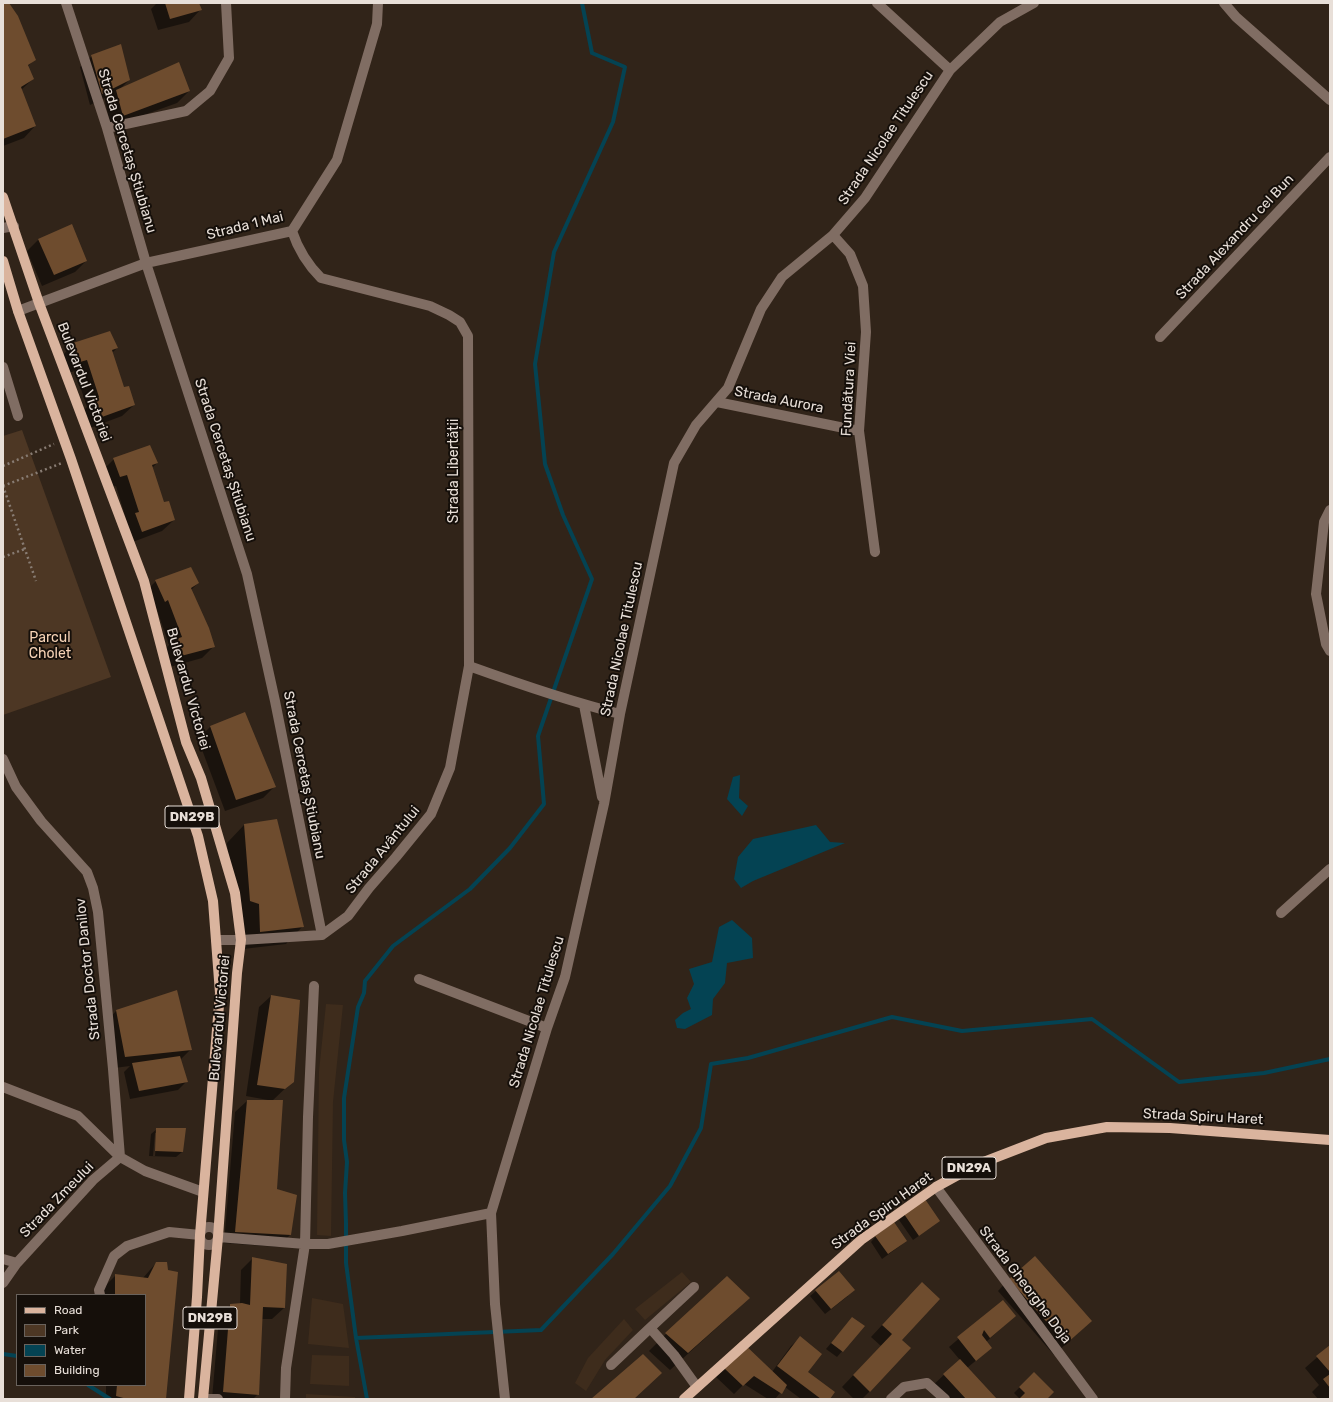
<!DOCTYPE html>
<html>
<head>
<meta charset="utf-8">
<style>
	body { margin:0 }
	#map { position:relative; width:1333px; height:1402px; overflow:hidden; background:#312419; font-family:Rubik,sans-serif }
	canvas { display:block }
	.frame { position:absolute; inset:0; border:4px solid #e8dfd8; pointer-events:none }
	.legend { position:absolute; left:16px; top:1294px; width:130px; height:92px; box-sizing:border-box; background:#150f0a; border:1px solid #69625c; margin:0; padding:5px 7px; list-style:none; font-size:12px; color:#e8dfd8 }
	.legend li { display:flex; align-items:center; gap:8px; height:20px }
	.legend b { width:20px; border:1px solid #69625c }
</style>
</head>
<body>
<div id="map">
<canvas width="1333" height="1402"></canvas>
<div class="frame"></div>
<ul class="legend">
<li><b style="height:5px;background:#dab49e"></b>Road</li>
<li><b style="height:11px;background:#4d3724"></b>Park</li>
<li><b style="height:11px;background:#044353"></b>Water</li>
<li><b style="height:11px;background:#6e4c2e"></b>Building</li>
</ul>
</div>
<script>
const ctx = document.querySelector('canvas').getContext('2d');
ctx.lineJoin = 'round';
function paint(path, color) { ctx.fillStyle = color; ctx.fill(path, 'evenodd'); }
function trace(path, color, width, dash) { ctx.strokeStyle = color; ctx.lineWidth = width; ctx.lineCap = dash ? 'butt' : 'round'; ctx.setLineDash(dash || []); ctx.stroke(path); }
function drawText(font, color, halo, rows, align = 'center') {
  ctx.font = font + ' Rubik,sans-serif'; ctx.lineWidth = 4; ctx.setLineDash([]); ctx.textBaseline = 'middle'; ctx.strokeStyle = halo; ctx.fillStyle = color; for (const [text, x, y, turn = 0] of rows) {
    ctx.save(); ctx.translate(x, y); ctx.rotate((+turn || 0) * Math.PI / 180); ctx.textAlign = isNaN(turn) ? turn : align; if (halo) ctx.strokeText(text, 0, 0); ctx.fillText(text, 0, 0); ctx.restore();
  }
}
const built = new Path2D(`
	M 326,1004 L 343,1005 L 333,1102 L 331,1236 L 317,1235 L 319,1071 Z
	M 682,1272 L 691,1282 L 645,1320 L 635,1309 Z
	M 312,1298 L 343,1304 L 349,1348 L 308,1344 Z
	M 624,1319 L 633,1330 L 605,1360 L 586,1391 L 575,1383 L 588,1358 Z
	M 312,1355 L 349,1356 L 349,1386 L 310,1384 Z
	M 306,1394 L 355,1397 L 355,1399 L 306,1399 Z`);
const green = new Path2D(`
	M 22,430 L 111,677 L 3,715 L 3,436 Z`);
const water = new Path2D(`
	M 740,775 L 739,798 L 748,806 L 742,816 L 727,799 L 733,777 Z
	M 816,825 L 830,842 L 845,843 L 753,881 L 741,888 L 734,879 L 738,857 L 753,839 Z
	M 732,920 L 752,938 L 753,958 L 727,963 L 725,983 L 713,999 L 712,1015 L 685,1029 L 677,1028 L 675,1020 L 683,1013 L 691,1009 L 687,998 L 694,984 L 689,969 L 712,962 L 719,927 Z`);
const shadow = new Path2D(`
	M 3,3 L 8,3 L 34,60 L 28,66 L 33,79 L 21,90 L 35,126 L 24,138 L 3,146 Z
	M 157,3 L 198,3 L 200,10 L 189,22 L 158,30 L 151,9 Z
	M 92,56 L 129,80 L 120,89 L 189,91 L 177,103 L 111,127 L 105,102 L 113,94 L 90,105 L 80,67 Z
	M 39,239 L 86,261 L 75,272 L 42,286 L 27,251 Z
	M 109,332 L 117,348 L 112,353 L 123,389 L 134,405 L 122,416 L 90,428 L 83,411 L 87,407 L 75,371 L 68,373 L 62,356 L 73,344 Z
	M 114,459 L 157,463 L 152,468 L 163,504 L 174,520 L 162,531 L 130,543 L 124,525 L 127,522 L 116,486 L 109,488 L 102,471 Z
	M 156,581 L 198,583 L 191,590 L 214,646 L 202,658 L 170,667 L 162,652 L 169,645 L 157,610 L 144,593 Z
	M 244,713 L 275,786 L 263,798 L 225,811 L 198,739 L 210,727 Z
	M 244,825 L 303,926 L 286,944 L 243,949 L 242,922 L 233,919 L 227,843 Z
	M 271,996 L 299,1001 L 293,1081 L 272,1101 L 276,1189 L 296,1196 L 290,1235 L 278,1247 L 224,1243 L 235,1112 L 247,1101 L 268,1101 L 268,1100 L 246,1096 L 259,1007 Z
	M 116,1011 L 191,1049 L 180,1060 L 186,1082 L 178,1090 L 130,1099 L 124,1072 L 130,1066 L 114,1068 L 105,1023 Z
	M 157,1129 L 182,1152 L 176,1157 L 149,1156 L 151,1134 ZM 155,1133 L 157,1133 L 155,1156 L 153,1156 Z
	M 904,1215 L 939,1221 L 933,1226 L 913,1240 L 899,1220 Z
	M 876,1236 L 906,1241 L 900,1246 L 882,1259 L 871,1242 Z
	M 253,1258 L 284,1308 L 272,1319 L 261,1319 L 258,1394 L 253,1399 L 212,1399 L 219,1317 L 230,1305 L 240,1304 L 241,1270 Z
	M 156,1263 L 165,1399 L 106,1399 L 106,1385 L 145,1385 L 145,1295 L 104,1295 L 104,1287 L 116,1275 L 143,1278 Z
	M 1009,1279 L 1091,1321 L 1054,1355 L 998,1291 Z
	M 816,1291 L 848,1296 L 825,1314 L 810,1296 Z
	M 910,1295 L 901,1340 L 870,1391 L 862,1399 L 854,1399 L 842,1387 L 881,1346 L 871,1337 Z
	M 749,1298 L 731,1315 L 670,1370 L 649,1351 L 666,1334 Z
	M 1003,1301 L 1015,1316 L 986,1342 L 991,1348 L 967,1368 L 995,1399 L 944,1399 L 932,1386 L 960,1360 L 949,1347 Z
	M 847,1324 L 864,1326 L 837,1357 L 826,1349 Z
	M 800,1338 L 807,1373 L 828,1399 L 801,1399 L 785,1387 L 775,1399 L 768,1399 L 744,1384 L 734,1394 L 716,1377 L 724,1369 L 718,1365 L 772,1372 L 791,1346 Z
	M 1330,1346 L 1330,1399 L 1318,1399 L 1312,1392 L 1319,1385 L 1305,1368 Z
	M 1034,1373 L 1045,1399 L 1020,1399 L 1014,1393 Z`);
const stream = new Path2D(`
	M 356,1338 L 541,1330 L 613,1254 L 670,1186 L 701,1128 L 711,1064 L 748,1058 L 892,1017 L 962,1031 L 1092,1019 L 1179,1082 L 1264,1073 L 1330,1059
	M 3,1354 L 17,1356
	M 88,1385 L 110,1399
	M 367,1399 L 356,1338 L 346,1263 L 346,1223 L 345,1193 L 347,1162 L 344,1140 L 344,1098 L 358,1007 L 364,993 L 365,981 L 393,946 L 470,889 L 510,848 L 544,804 L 538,736 L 592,579 L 563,515 L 545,464 L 535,364 L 554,252 L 613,122 L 625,67 L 592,53 L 582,3`);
const building = new Path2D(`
	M 3,3 L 9,3 L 18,16 L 36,60 L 28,65 L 34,79 L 21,87 L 36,126 L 3,139 L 3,88 L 4,87 L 3,85 Z
	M 165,3 L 199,3 L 202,10 L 170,19 Z
	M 121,44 L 130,80 L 102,94 L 91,55 Z
	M 179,62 L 190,91 L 123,116 L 116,90 Z
	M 72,224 L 87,261 L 54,275 L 38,239 Z
	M 110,331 L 118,348 L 112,350 L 124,387 L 129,386 L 135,405 L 102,417 L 95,398 L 99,397 L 87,360 L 80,362 L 73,343 Z
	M 150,445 L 158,463 L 152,465 L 164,502 L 169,501 L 175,520 L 142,532 L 135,513 L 139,512 L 127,475 L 120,477 L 113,458 Z
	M 191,567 L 199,583 L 191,588 L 209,628 L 215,647 L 181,656 L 173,640 L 182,637 L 168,600 L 165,602 L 155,580 Z
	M 245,712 L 276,787 L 236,800 L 210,726 Z
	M 277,819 L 304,927 L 260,932 L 259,904 L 250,901 L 244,824 Z
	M 177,990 L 192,1050 L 125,1057 L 116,1010 Z
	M 271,995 L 300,1000 L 294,1082 L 285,1089 L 257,1085 Z
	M 180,1056 L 188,1082 L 139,1091 L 132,1063 Z
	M 247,1100 L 283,1100 L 277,1189 L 297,1195 L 291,1235 L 235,1232 Z
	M 156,1128 L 186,1128 L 183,1152 L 155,1151 Z
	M 925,1199 L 940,1221 L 919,1236 L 904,1214 Z
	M 894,1222 L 907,1241 L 888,1254 L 875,1236 Z
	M 1035,1256 L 1092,1321 L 1066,1344 L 1009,1279 Z
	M 252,1257 L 287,1264 L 285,1308 L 263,1307 L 259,1395 L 223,1392 L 230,1304 L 242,1303 L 250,1305 Z
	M 156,1262 L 167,1262 L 168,1270 L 178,1272 L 166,1399 L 127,1399 L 116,1396 L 117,1385 L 145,1385 L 145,1295 L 115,1295 L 115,1274 L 148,1278 Z
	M 839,1271 L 855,1290 L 831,1309 L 815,1290 Z
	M 727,1276 L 750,1298 L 688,1353 L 665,1333 Z
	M 922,1282 L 940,1299 L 902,1340 L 911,1348 L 870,1392 L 853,1375 L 892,1334 L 882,1325 Z
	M 1003,1300 L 1016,1316 L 990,1338 L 984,1330 L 982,1335 L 992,1348 L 976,1361 L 957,1337 Z
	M 852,1317 L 865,1326 L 843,1352 L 831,1343 Z
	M 800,1336 L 822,1354 L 808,1372 L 835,1392 L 830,1399 L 821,1399 L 777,1366 Z
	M 741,1341 L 787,1385 L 782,1394 L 754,1376 L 743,1386 L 724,1368 L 726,1355 Z
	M 1330,1345 L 1330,1372 L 1316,1356 Z
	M 643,1354 L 662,1373 L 634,1399 L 591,1399 Z
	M 960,1359 L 997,1399 L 966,1399 L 943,1374 Z
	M 1034,1372 L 1054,1392 L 1047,1399 L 1019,1399 L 1025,1393 L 1019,1387 Z
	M 1330,1374 L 1330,1388 L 1323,1379 Z`);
const path = new Path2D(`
	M 3,466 L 54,444
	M 3,486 L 36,581
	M 3,486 L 62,463
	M 3,557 L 25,549`);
const minor = new Path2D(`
	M 66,3 L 107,128 L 146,263 L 247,574 L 275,701 L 322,935
	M 877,3 L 950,70
	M 1224,3 L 1236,17 L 1330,100
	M 107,128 L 186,111 L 210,91 L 229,58 L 226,3
	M 3,228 L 14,226
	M 833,235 L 850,254 L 863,286 L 866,332 L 859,431 L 875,552
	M 18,311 L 146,263 L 292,231 L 337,160 L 377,24 L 378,3
	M 1160,337 L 1330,157
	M 3,367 L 18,416
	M 717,402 L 859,431
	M 1330,510 L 1324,522 L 1316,594 L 1326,644 L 1330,651
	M 469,666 C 519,684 568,701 620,714
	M 584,705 L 602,797
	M 3,759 L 16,787 L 41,821 L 87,872 L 93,888 L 98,912 L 113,1069 L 120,1157 L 93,1180 L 17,1263 L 3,1283
	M 1281,913 L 1330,869
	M 216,940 L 241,940 L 322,935 L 348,916 L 369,888 L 396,857 L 431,814 L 450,768 L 469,666 L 468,336 L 460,322 L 449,315 L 430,306 L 321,278 C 307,264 298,249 292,231
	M 419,979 L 547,1028
	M 3,1087 L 78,1116 L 120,1157 L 145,1171 L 203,1192
	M 936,1187 L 1093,1399
	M200 1236a9 9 0 1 1 18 0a9 9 0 1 1-18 0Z
	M 218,1237 L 305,1244 L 328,1244 L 402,1231 L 491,1213
	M 3,1259 L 17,1263
	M 694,1287 L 650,1328 L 674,1355 L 697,1387
	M 100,1295 L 99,1290 L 114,1256 L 127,1246 L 169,1232 L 200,1235
	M 611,1365 L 650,1328
	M 203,1399 L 218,1399
	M 285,1399 L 286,1368 L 305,1244 L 308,1117 L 314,986
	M 505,1399 L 495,1304 L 491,1213 L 547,1028 L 565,977 L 604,804 L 620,714 L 674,463 L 696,425 L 728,388 L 761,309 L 782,277 L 833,235 L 865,198 L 950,70 L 1000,22 L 1034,3
	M 891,1399 L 904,1387 L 927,1383 L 945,1399`);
const major = new Path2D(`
	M 3,197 L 39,303 L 144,581 L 186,742 L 201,778 L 235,893 L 241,940 L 237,973 L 218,1237 L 203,1399
	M 3,261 L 18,311 L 71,459 L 198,836 L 213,901 L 220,993 L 200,1235 L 197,1297 L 189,1399
	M 684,1399 L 861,1240 L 936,1187 L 976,1165 L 1046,1138 L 1107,1127 L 1170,1128 L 1330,1140`);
const shields = [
	[192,817,54],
	[969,1168,54],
	[210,1318,54]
];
const shieldNames = [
	["DN29B",192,817],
	["DN29A",969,1168],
	["DN29B",210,1318]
];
const streetNames = [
	["Strada Nicolae Titulescu",886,138,-56],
	["Strada Cercetaș Știubianu",127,151,73],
	["Strada 1 Mai",245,226,-14],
	["Strada Alexandru cel Bun",1235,237,-47],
	["Bulevardul Victoriei",84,382,69],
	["Fundătura Viei",849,389,-87],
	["Strada Aurora",779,400,11],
	["Strada Cercetaș Știubianu",225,460,72],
	["Strada Libertății",454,471,-90],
	["Strada Nicolae Titulescu",622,639,-78],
	["Bulevardul Victoriei",188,689,74],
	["Strada Cercetaș Știubianu",304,775,79],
	["Strada Avântului",383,850,-51],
	["Strada Doctor Danilov",88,969,-96],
	["Strada Nicolae Titulescu",537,1012,-73],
	["Bulevardul Victoriei",220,1018,-85],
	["Strada Spiru Haret",1203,1117,3],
	["Strada Zmeului",57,1200,-46],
	["Strada Spiru Haret",882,1211,-36],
	["Strada Gheorghe Doja",1025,1285,53]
];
const parkNames = [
	["Parcul",50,638],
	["Cholet",50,654]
];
paint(built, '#3e2c1c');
paint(green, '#4d3724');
paint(water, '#044353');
paint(shadow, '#0007');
trace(stream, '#044353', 4);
paint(building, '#6e4c2e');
trace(path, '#887c73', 2.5, [2, 3]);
trace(minor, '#806d63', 10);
trace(major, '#dab49e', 10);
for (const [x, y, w] of shields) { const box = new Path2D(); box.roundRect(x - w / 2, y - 11, w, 22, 3); ctx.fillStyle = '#150f0a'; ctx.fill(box); trace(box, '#e8dfd8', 1); }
drawText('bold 13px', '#e8dfd8', null, shieldNames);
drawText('14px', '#e8dfd8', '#150f0a', streetNames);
drawText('14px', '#f7d3b6', '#150f0a', parkNames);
</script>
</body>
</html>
